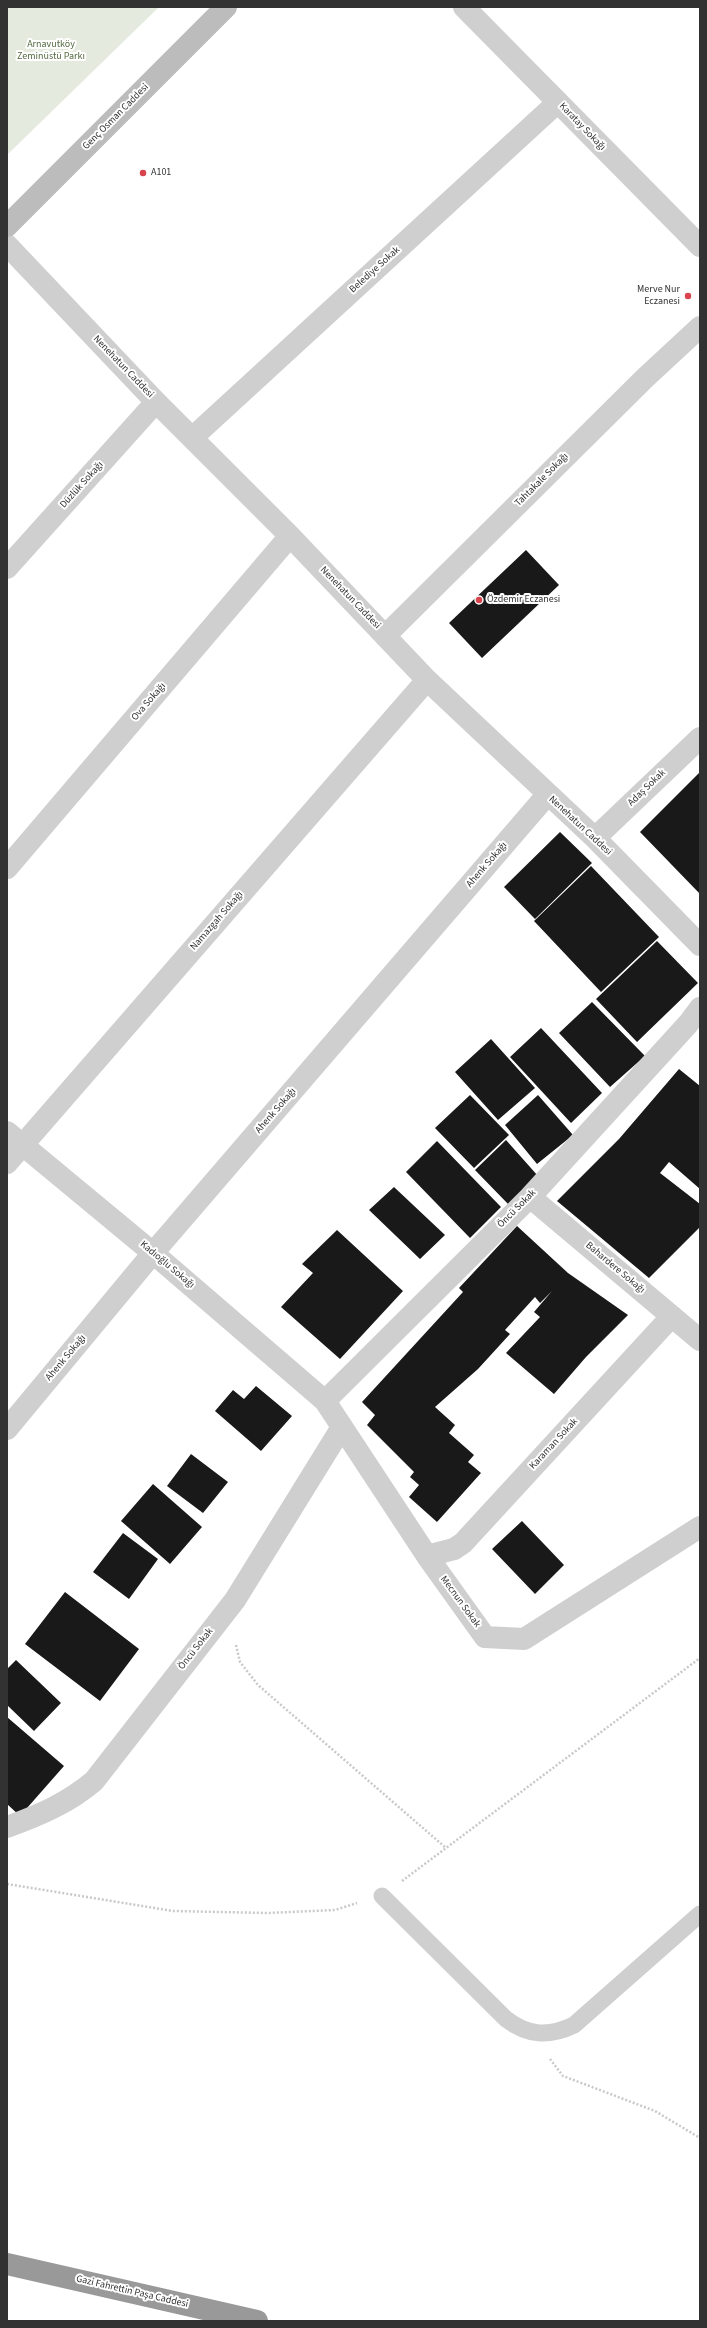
<!DOCTYPE html>
<html>
<head>
<meta charset="utf-8">
<style>
	body { margin:0 }
	#map { position:relative; width:707px; height:2328px; overflow:hidden; background:#fff; font-family:"Source Sans 3",sans-serif }
	canvas { display:block }
	.frame { position:absolute; inset:0; border:8px solid #323232; pointer-events:none }
</style>
</head>
<body>
<div id="map">
<canvas width="707" height="2328"></canvas>
<div class="frame"></div>
</div>
<script>
const ctx = document.querySelector('canvas').getContext('2d');
ctx.lineJoin = 'round';
function paint(path, color) { ctx.fillStyle = color; ctx.fill(path, 'evenodd'); }
function trace(path, color, width, dash) { ctx.strokeStyle = color; ctx.lineWidth = width; ctx.lineCap = dash ? 'butt' : 'round'; ctx.setLineDash(dash || []); ctx.stroke(path); }
function drawText(font, color, halo, rows, align = 'center') {
  ctx.font = font + ' "Source Sans 3",sans-serif'; ctx.lineWidth = 4; ctx.setLineDash([]); ctx.textBaseline = 'middle'; ctx.strokeStyle = halo; ctx.fillStyle = color; for (const [text, x, y, turn = 0] of rows) {
    ctx.save(); ctx.translate(x, y); ctx.rotate((+turn || 0) * Math.PI / 180); ctx.textAlign = isNaN(turn) ? turn : align; if (halo) ctx.strokeText(text, 0, 0); ctx.fillText(text, 0, 0); ctx.restore();
  }
}
const green = new Path2D(`
	M 7,7 L 159,7 L 7,155 Z`);
const building = new Path2D(`
	M 526,550 L 559,585 L 482,658 L 449,623 Z
	M 700,772 L 700,894 L 640,832 Z
	M 560,832 L 592,863 L 535,919 L 504,887 Z
	M 591,866 L 659,937 L 601,992 L 534,921 Z
	M 657,941 L 698,983 L 637,1042 L 596,999 Z
	M 592,1002 L 645,1056 L 610,1087 L 559,1033 Z
	M 541,1028 L 602,1093 L 571,1123 L 510,1057 Z
	M 491,1039 L 535,1088 L 498,1120 L 455,1072 Z
	M 679,1069 L 700,1086 L 700,1189 L 669,1162 L 660,1173 L 700,1204 L 700,1227 L 649,1278 L 557,1201 L 619,1139 Z
	M 470,1095 L 509,1135 L 474,1168 L 435,1128 Z
	M 538,1095 L 573,1135 L 537,1164 L 505,1125 Z
	M 506,1140 L 538,1176 L 509,1205 L 475,1170 Z
	M 437,1141 L 501,1207 L 470,1238 L 406,1172 Z
	M 394,1187 L 445,1235 L 420,1259 L 369,1210 Z
	M 517,1226 L 568,1273 L 628,1315 L 586,1357 L 554,1394 L 506,1353 L 540,1317 L 534,1312 L 552,1291 L 540,1303 L 535,1297 L 505,1330 L 510,1334 L 478,1369 L 435,1407 L 455,1425 L 449,1433 L 474,1455 L 468,1462 L 481,1473 L 437,1522 L 409,1497 L 419,1485 L 410,1477 L 414,1472 L 367,1425 L 375,1415 L 362,1402 L 463,1292 L 459,1288 Z
	M 337,1230 L 403,1291 L 340,1359 L 281,1307 L 313,1273 L 302,1264 Z
	M 256,1386 L 292,1416 L 261,1451 L 215,1411 L 233,1390 L 244,1399 Z
	M 191,1454 L 228,1482 L 203,1513 L 167,1486 Z
	M 153,1484 L 202,1527 L 170,1564 L 121,1521 Z
	M 522,1521 L 564,1565 L 535,1594 L 492,1549 Z
	M 123,1533 L 158,1559 L 129,1599 L 93,1572 Z
	M 65,1592 L 139,1649 L 100,1701 L 25,1644 Z
	M 16,1660 L 61,1703 L 34,1731 L 7,1705 L 7,1669 Z
	M 7,1717 L 64,1766 L 20,1816 L 7,1804 Z`);
const path = new Path2D(`
	M 236,1645 L 240,1662 L 258,1685 L 446,1848
	M 402,1881 L 700,1658
	M 7,1884 L 173,1911 L 268,1913 L 335,1910 L 357,1903
	M 550,2059 L 563,2076 L 655,2111 L 700,2138`);
const lane = new Path2D(`
	M 382,1896 L 506,2019 C 528,2036 549,2037 574,2025 L 700,1914`);
const street = new Path2D(`
	M 464,7 L 700,246
	M 7,245 L 156,402 L 290,536 L 427,680 L 595,838 L 700,945
	M 192,438 L 558,102
	M 7,568 L 156,402
	M 385,636 L 645,378 L 700,327
	M 595,838 L 700,738
	M 7,868 L 290,536
	M 7,1132 L 153,1253 L 325,1401 L 427,1556 L 485,1637 L 524,1639 L 700,1527
	M 7,1163 L 427,680
	M 530,1197 L 700,1340
	M 325,1401 L 530,1197 L 688,1024 L 700,1008
	M 7,1429 L 153,1253 L 547,795
	M 427,1556 L 454,1549 L 463,1543 L 672,1316
	M 7,1827 C 40,1815 68,1803 94,1781 L 235,1600 L 342,1427`);
const secondary = new Path2D(`
	M 7,226 L 226,7`);
const highway = new Path2D(`
	M 7,2264 L 257,2321`);
const markers = [
	[143,173,4,"#d9434d"],
	[688,296,4,"#d9434d"],
	[479,600,4,"#d9434d"]
];
const parkNames = [
	["Arnavutköy",51,45],
	["Zeminüstü Parkı",51,57]
];
const streetNames = [
	["Genç Osman Caddesi",116,117,-45],
	["Karatay Sokağı",582,127,46],
	["Belediye Sokak",375,270,-42],
	["Nenehatun Caddesi",123,367,46],
	["Tahtakale Sokağı",542,480,-45],
	["Düzlük Sokağı",82,485,-48],
	["Nenehatun Caddesi",350,598,46],
	["Ova Sokağı",149,702,-49],
	["Adaş Sokak",647,788,-44],
	["Nenehatun Caddesi",580,826,43],
	["Ahenk Sokağı",487,865,-49],
	["Namazgah Sokağı",217,921,-49],
	["Ahenk Sokağı",276,1111,-49],
	["Öncü Sokak",517,1209,-45],
	["Kadıoğlu Sokağı",167,1265,40],
	["Bahardere Sokağı",615,1268,40],
	["Ahenk Sokağı",66,1358,-50],
	["Karaman Sokak",554,1444,-47],
	["Mecnun Sokak",460,1602,54],
	["Öncü Sokak",196,1649,-52],
	["Gazi Fahrettin Paşa Caddesi",132,2292,13]
];
const poiNames = [
	["A101",151,173],
	["Merve Nur",680,290,"right"],
	["Eczanesi",680,302,"right"],
	["Özdemir Eczanesi",487,600]
];
paint(green, '#e5eade');
paint(building, '#191919');
trace(path, '#c9c9c9', 2.5, [2, 2]);
trace(lane, '#cfcfcf', 17);
trace(street, '#cfcfcf', 22);
trace(secondary, '#bcbcbc', 22);
trace(highway, '#999', 22);
for (const [x, y, r, color] of markers) { const dot = new Path2D(); dot.arc(x, y, r, 0, 2 * Math.PI); ctx.fillStyle = color; ctx.fill(dot); trace(dot, '#fff', 1.5); }
drawText('10px', '#556b42', '#fff', parkNames);
drawText('10px', '#323232', '#fff', streetNames);
drawText('10px', '#323232', '#fff', poiNames, 'left');
</script>
</body>
</html>
